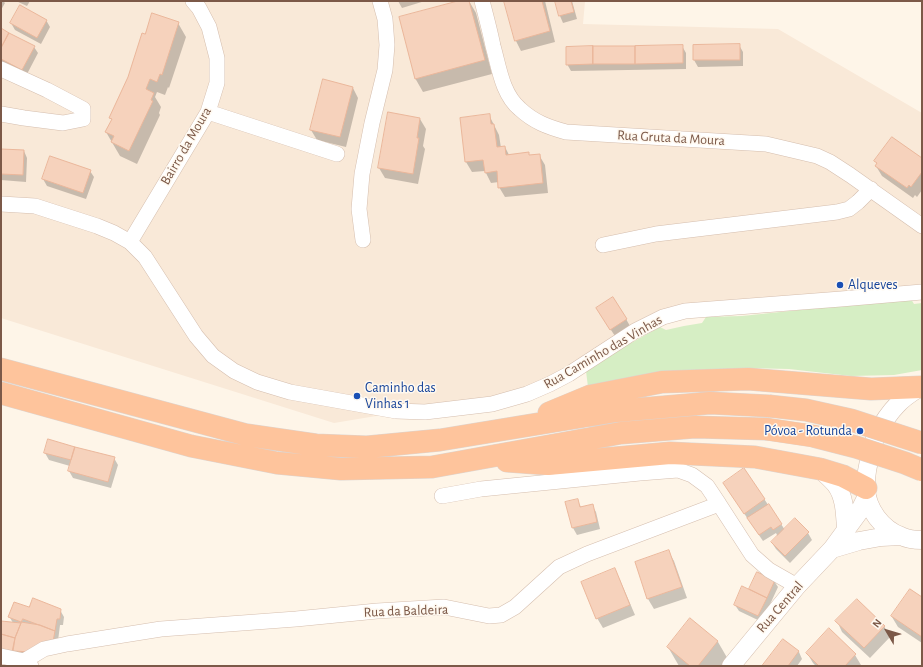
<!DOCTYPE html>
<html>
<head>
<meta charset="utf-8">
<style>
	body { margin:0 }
	#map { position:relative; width:923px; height:667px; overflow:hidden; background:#fef5e8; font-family:"Alegreya Sans",sans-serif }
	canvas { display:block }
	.frame { position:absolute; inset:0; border:2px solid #7c5948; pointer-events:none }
	.north { position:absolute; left:867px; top:611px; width:40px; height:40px; -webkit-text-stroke:3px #fff9f0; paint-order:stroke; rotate:308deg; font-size:11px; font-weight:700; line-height:16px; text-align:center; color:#7c5948 }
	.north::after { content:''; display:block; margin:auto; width:14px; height:18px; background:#7c5948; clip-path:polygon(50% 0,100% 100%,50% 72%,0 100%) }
</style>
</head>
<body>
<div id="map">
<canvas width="923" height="667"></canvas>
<div class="frame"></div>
<div class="north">N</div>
</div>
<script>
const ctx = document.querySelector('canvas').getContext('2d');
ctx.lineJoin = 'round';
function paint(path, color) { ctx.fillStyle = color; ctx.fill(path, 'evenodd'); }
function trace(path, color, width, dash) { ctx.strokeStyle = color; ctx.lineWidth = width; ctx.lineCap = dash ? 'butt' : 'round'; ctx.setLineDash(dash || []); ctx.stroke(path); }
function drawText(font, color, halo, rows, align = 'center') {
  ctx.font = font + ' "Alegreya Sans",sans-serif'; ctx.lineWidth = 3; ctx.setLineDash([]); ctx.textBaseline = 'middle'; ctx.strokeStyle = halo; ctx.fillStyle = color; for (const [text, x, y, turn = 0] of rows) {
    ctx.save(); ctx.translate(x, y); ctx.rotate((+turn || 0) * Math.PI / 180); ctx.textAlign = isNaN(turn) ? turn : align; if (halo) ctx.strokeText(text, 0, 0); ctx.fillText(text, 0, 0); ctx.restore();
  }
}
const residential = new Path2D(`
	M 1,1 L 585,1 L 583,24 L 778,29 L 922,113 L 922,291 L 685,311 L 526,391 L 334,423 L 1,318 Z`);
const green = new Path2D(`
	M 911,299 L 914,304 L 922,303 L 922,370 L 894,375 L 851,376 L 789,369 L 747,368 L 707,370 L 588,387 L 586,371 L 620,349 L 660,327 L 666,330 L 684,326 L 702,323 L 706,317 L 742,316 L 876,302 Z`);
const shadow = new Path2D(`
	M 1,1 L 3,1 L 5,3 L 1,10 Z
	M 16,1 L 30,1 L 27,6 Z
	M 398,1 L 425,1 L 402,8 Z
	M 462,1 L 469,1 L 476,13 L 492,74 L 423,92 L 415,78 Z
	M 505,1 L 545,1 L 555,42 L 521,51 L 516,41 Z
	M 556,1 L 572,1 L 577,19 L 563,23 L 560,16 Z
	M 46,20 L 50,27 L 41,44 L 15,30 L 11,23 Z
	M 178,23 L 186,37 L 169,88 L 168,87 L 165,95 L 157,92 L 155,97 L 161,107 L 159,113 L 160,115 L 137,164 L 120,156 L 106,132 L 112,120 L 111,118 L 129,77 L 145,35 Z
	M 1,30 L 34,47 L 38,53 L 26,76 L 1,63 Z
	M 739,45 L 743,52 L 743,66 L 698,67 L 694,60 Z
	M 682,46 L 686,53 L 686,69 L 571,71 L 567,64 Z
	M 353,88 L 358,98 L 346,147 L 317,140 L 311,130 Z
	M 389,113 L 420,119 L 426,129 L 423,146 L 425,149 L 418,184 L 385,178 L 379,168 Z
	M 489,115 L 499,135 L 501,148 L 505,147 L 509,155 L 528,153 L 530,156 L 539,155 L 545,165 L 548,193 L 505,197 L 499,187 L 499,182 L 491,183 L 485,171 L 472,172 L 466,162 L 462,118 Z
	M 1,150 L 24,151 L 27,158 L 26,182 L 1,180 Z
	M 922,160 L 922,190 L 917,197 L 915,195 L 913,198 L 882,176 L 876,166 L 878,165 L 876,161 Z
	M 90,171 L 94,177 L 86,199 L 47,186 L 43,179 Z
	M 601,315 L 626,319 L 630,326 L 615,336 Z
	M 48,440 L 114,458 L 118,465 L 111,488 L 73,478 L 69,471 L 70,466 L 49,460 L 45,453 Z
	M 744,469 L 785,530 L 795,520 L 808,533 L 812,540 L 790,563 L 776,549 L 772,543 L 778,537 L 776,533 L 763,541 L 728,490 Z
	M 577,500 L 581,507 L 592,505 L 596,512 L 600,529 L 577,535 L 573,528 L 566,503 Z
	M 668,551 L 674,561 L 687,598 L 654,609 L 648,599 L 636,562 Z
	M 614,569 L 620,580 L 635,615 L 603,628 L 597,618 Z
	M 757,573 L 774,581 L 778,587 L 762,622 L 739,611 L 735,605 L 749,591 Z
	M 922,598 L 922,643 L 898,627 L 892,617 Z
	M 30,608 L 60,610 L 64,617 L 63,625 L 60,625 L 57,649 L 1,657 L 1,622 L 13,623 L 9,616 Z
	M 691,620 L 718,642 L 729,661 L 725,666 L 679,666 L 668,647 Z
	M 837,621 L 884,626 L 890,637 L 870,658 L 842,632 Z
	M 829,630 L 855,655 L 861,665 L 860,666 L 816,666 L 813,663 L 807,653 Z
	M 784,640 L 799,652 L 802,659 L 797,666 L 763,666 Z`);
const building = new Path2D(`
	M 458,1 L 469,1 L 485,60 L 415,79 L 399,17 Z
	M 504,1 L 542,1 L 550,31 L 515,41 Z
	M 555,1 L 571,1 L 574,12 L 559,16 Z
	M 20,5 L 47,20 L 37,38 L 10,23 Z
	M 152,13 L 179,22 L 162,75 L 160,74 L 157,82 L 150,79 L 146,89 L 154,93 L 151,100 L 153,101 L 129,151 L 111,142 L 114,136 L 105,132 L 112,119 L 109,118 L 128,77 L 142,33 L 145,34 Z
	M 1,28 L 9,33 L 1,48 Z
	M 9,33 L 35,46 L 22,70 L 1,59 L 1,48 Z
	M 740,44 L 740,60 L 693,60 L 693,45 Z
	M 683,45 L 683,63 L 635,64 L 635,46 Z
	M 593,46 L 635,46 L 635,64 L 593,64 Z
	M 593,46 L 593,64 L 566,65 L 566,47 Z
	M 323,79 L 353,87 L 340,137 L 310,130 Z
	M 388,112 L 420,118 L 417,138 L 419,138 L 413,174 L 378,168 Z
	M 490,114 L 491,124 L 494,124 L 497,147 L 505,146 L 506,155 L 529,152 L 529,155 L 540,154 L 543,183 L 498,188 L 497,171 L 485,173 L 483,160 L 465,162 L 460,118 Z
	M 892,137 L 922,158 L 922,172 L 911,187 L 909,185 L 907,188 L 875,166 L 877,163 L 874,161 Z
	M 1,149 L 24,150 L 23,175 L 1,174 Z
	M 50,156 L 91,170 L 83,193 L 42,179 Z
	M 613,297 L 627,319 L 610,330 L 596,308 Z
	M 48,439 L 75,447 L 71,460 L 44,453 Z
	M 75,447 L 115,457 L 108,482 L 68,471 Z
	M 744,468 L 765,499 L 744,514 L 723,483 Z
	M 578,499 L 580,507 L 593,504 L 597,522 L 572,528 L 565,502 Z
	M 769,504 L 782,524 L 773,530 L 771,527 L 759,535 L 747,518 Z
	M 795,518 L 809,532 L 785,556 L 771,542 Z
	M 669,550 L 682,587 L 647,599 L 635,562 Z
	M 615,568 L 630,605 L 596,619 L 581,582 Z
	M 757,572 L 775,580 L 767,598 L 749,589 Z
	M 742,586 L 767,598 L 758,616 L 734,605 Z
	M 910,589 L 922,597 L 922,637 L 891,616 Z
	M 33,598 L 61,609 L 60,619 L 57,619 L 55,631 L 40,625 L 21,622 L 8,617 L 14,602 L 29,607 Z
	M 857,599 L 885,626 L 864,648 L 835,621 Z
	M 690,618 L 718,641 L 698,666 L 690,666 L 667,647 Z
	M 23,619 L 55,631 L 53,642 L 32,652 L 13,651 L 15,638 Z
	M 1,621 L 21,623 L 15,638 L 1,634 Z
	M 829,628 L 856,654 L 845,666 L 819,666 L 806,653 Z
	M 1,634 L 15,638 L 12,652 L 1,652 Z
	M 783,639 L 799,651 L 788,666 L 762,666 Z`);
const minor = new Path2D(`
	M 482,1 C 486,16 490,31 493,46 C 499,67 502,94 520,109 C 534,122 548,127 566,132 L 766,144 L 817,156 L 830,162 L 850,175 L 922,226
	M 1,69 L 47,90 L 83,109 L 83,119 L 63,123 L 24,118 L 1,114
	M 208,112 L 337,154
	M 1,204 L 35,206 L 97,226 L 114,233 L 130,242 L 145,257 L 196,336 L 213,356 L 234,371 L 257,382 L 290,392 L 396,411 L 425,412 L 492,404 L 527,394 L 550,384 L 569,374 L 635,331 L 663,317 L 685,311 L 841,299 L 922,292
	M 363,240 L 359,209 L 362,174 L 372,123 L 385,70 L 387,45 L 385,19 L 380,1
	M 130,242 L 208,112 L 217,83 L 217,58 L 209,27 L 199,8 L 193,1
	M 603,245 L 656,234 L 837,212 L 849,209 L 858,202 L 871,189
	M 442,496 L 481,489 L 640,473 L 678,470 L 692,475 L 707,486 L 719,504
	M 1,656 L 24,661 L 31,666
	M 24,661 L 44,649 L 67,644 L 161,629 L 296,619 L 377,611 L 444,607 L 489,616 L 501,615 L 515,607 L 559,567 L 587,554 L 719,504 L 752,555 L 769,570 L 797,586`);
const tertiary = new Path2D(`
	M 922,386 C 914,391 903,398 897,405 C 889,413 882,424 876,435 C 874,440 873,447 871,453 C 868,464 865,477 866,489 C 867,509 882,529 901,536 C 907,539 915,540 922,540
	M 820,469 C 825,474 831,479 836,485 C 845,497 845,515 846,529
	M 832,549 L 859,541 L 881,537 L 901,536
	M 731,666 L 797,586 L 832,549 L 859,512 L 867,496`);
const trunk = new Path2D(`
	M 1,369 L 247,435 L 316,445 L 367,447 L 440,440 L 616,411 L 710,403 L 769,406
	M 1,393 L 191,446 L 277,463 L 341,469 L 432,467 L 621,433 L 695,427 L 766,429
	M 549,413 L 590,396 L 662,382 L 748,379 L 871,389 L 921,387
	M 507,461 L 548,464 L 670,453 L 755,457 L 820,469 L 843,476 L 866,488`);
const trunkBridge = new Path2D(`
	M 769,406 L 806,410 L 851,420 L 922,443
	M 766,429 L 813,436 L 856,447 L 905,463 L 922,470`);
const markers = [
	[840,285,4,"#1a4fb4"],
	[357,396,4,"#1a4fb4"],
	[860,431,4,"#1a4fb4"]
];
const streetNames = [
	["Rua Gruta da Moura",671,138,3],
	["Bairro da Moura",186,146,-60],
	["Rua Caminho das Vinhas",603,352,-30],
	["Rua Central",780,607,-49],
	["Rua da Baldeira",406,611,-2]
];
const transitNames = [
	["Alqueves",848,285],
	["Caminho das",365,388],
	["Vinhas 1",365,404],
	["Póvoa - Rotunda",852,431,"right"]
];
paint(residential, '#f9e9d8');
paint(green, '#d6eec4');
paint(shadow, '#0003');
paint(building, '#f6d2bc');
trace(building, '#ebb79b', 1);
trace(minor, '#d5beae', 16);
trace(tertiary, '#d5beae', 19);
trace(trunk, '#ddd4cf', 23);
trace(minor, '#fff', 15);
trace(tertiary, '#fff', 18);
trace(trunk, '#fec49c', 22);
trace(trunkBridge, '#ddd4cf', 23, []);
trace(trunkBridge, '#fec49c', 22);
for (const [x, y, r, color] of markers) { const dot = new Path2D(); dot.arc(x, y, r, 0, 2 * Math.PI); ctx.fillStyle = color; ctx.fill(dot); trace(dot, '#fff9f0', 1.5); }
drawText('14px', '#7c5948', '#fff9f0', streetNames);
drawText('14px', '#164399', '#fff9f0', transitNames, 'left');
</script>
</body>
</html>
